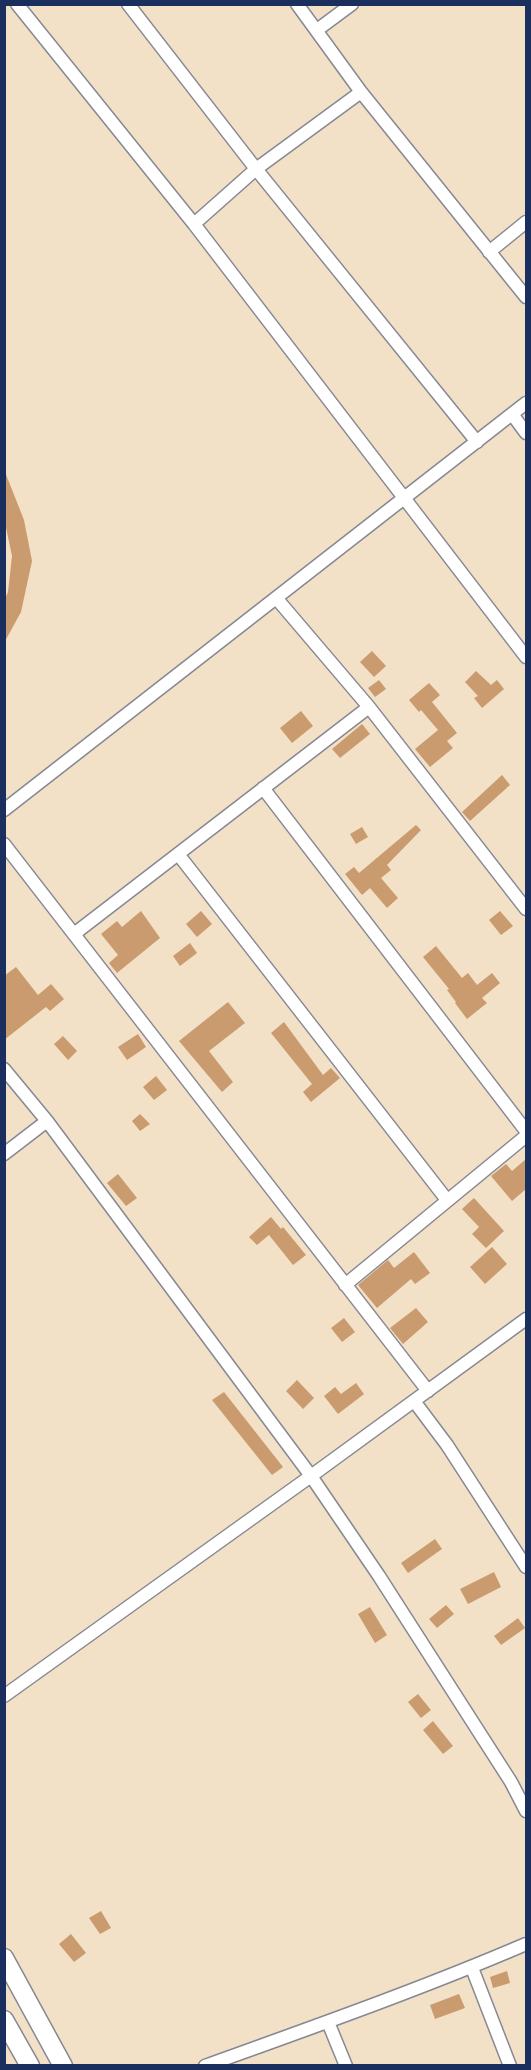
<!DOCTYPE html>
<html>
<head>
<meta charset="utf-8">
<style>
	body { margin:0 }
	#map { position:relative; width:531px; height:2070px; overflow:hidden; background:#f2e0c7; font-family:"Sorts Mill Goudy",serif }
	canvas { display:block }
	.frame { position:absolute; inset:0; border:6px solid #1b2f5e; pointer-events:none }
</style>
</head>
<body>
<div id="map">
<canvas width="531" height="2070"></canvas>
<div class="frame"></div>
</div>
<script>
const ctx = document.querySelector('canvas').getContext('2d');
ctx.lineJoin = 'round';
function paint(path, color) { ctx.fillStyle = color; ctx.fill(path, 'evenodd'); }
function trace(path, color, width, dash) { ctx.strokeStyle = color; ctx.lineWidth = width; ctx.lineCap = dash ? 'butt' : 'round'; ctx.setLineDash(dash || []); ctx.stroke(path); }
const building = new Path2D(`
	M 5,472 L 24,520 L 32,561 L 21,612 L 4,643 L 4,601 L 8,592 L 12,556 L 4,518 Z
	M 372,651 L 386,666 L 374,677 L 360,662 Z
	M 476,671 L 491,685 L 497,680 L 504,689 L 482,708 L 474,698 L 478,696 L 465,682 Z
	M 379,680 L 386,689 L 375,697 L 368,688 Z
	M 429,683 L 440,695 L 432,702 L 457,733 L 447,741 L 453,748 L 430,767 L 415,749 L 438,730 L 421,710 L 419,712 L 409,700 Z
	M 301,711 L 313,726 L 292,743 L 280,728 Z
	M 362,724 L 370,734 L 340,758 L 332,749 Z
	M 502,775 L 510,785 L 470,821 L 462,812 Z
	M 416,825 L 421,830 L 387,865 L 391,870 L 381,878 L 398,898 L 387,908 L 370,888 L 362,895 L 345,874 L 354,867 L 359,873 Z
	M 362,827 L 368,837 L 356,844 L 350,834 Z
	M 141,911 L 160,938 L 117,973 L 109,963 L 118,955 L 101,934 L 117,921 L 122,927 Z
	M 201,911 L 212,924 L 197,937 L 186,924 Z
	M 500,911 L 513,926 L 501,935 L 489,920 Z
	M 190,943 L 197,953 L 180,966 L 173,956 Z
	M 436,946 L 462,978 L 468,973 L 477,985 L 492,973 L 500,983 L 482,998 L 487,1003 L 467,1019 L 455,1003 L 456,1002 L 447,990 L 449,989 L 423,957 Z
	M 16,967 L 38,995 L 51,984 L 64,999 L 50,1011 L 46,1007 L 4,1040 L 4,976 Z
	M 228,1002 L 245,1023 L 209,1051 L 233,1082 L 222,1092 L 179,1041 Z
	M 284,1022 L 323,1075 L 331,1068 L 340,1078 L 311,1102 L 303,1092 L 312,1084 L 271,1033 Z
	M 138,1034 L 146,1047 L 127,1060 L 118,1047 Z
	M 63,1036 L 77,1051 L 68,1060 L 54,1044 Z
	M 156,1076 L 167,1090 L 154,1100 L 143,1087 Z
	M 140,1114 L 150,1124 L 140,1131 L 132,1121 Z
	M 526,1159 L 526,1189 L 512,1201 L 491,1176 L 506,1164 L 512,1171 Z
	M 118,1174 L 137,1198 L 126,1206 L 107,1183 Z
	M 474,1198 L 504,1231 L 486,1248 L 472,1234 L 479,1227 L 462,1209 Z
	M 271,1217 L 281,1229 L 283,1227 L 306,1255 L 293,1265 L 269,1235 L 257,1245 L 249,1237 Z
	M 492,1247 L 507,1264 L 485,1284 L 470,1267 Z
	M 414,1252 L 430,1273 L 415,1284 L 411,1279 L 377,1308 L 358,1285 L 388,1260 L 394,1268 Z
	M 416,1308 L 428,1322 L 403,1344 L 390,1328 Z
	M 344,1318 L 355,1332 L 342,1342 L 331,1328 Z
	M 297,1380 L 314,1398 L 303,1409 L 286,1391 Z
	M 356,1383 L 364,1394 L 338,1414 L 324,1396 L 335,1387 L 341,1394 Z
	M 224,1392 L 283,1467 L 272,1475 L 212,1400 Z
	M 435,1539 L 442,1549 L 408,1573 L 401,1563 Z
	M 494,1572 L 501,1587 L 468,1604 L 460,1589 Z
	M 446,1605 L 454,1614 L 437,1628 L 429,1619 Z
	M 370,1607 L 387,1635 L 375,1643 L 358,1614 Z
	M 518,1618 L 525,1628 L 501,1645 L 494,1636 Z
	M 418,1694 L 431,1710 L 421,1718 L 408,1702 Z
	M 433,1721 L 453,1746 L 443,1754 L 423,1730 Z
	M 101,1911 L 111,1928 L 100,1934 L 89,1918 Z
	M 71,1934 L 86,1953 L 74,1962 L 59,1944 Z
	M 507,1971 L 510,1983 L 493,1988 L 490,1977 Z
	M 459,1994 L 465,2008 L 435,2019 L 430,2005 Z`);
const minor = new Path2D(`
	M 17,4 L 194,224 L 526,657
	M 128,4 L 256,169 L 477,442
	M 297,4 L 361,92 L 526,297
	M 317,30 L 352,4
	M 194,224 L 256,169 L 361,92
	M 489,252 L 526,222
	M 512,414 L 526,433
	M 277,599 L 369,707 L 526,909
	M 263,788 L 526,1131
	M 4,810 L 526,403
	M 4,844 L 428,1391
	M 178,854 L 447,1200
	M 74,934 L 369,707
	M 4,1069 L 47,1121 L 311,1476 L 379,1576 L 511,1782 L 526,1811
	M 4,1154 L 47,1121
	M 345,1285 L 526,1136
	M 414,1401 L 447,1445 L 526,1567
	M 4,1696 L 311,1476 L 526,1319
	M 472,1968 L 510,2066
	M 328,2022 L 346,2066
	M 205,2066 C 313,2027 421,1989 526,1944`);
const secondary = new Path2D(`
	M 4,1958 L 63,2066
	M 4,2020 L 30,2066`);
paint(building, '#ca9b6e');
trace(minor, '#868892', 15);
trace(secondary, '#868892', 21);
trace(minor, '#fff', 12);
trace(secondary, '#fff', 18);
</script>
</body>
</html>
